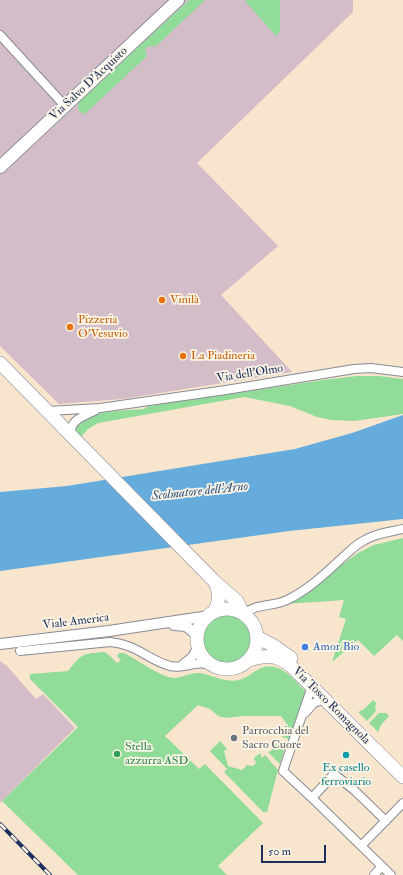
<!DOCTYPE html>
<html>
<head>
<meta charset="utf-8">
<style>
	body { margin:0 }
	#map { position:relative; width:403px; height:875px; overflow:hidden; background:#f7e5cd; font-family:"IM FELL Double Pica",serif }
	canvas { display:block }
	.scale { position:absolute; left:261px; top:845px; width:65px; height:18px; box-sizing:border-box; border:2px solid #1b2f5e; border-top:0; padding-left:5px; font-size:12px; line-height:14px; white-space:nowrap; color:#1b2f5e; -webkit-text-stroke:3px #fcf5e5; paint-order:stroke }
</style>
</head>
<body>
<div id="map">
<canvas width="403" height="875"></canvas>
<div class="scale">50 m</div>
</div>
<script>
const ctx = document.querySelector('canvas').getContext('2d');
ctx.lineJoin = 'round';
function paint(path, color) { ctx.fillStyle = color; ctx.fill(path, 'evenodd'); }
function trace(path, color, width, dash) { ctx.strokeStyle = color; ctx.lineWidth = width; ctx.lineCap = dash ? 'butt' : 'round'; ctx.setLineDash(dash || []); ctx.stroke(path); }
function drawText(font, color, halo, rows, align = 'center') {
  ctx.font = font + ' "IM FELL Double Pica",serif'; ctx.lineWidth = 3.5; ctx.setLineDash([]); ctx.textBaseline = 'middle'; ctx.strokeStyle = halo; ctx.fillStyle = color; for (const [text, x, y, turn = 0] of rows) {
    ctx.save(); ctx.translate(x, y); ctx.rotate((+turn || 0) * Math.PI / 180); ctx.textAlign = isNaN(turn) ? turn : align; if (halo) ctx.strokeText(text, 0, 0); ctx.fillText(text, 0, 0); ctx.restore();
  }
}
const industrial = new Path2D(`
	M 0,0 L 353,0 L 353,12 L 197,163 L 278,246 L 221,295 L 292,372 L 122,399 L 59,404 L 0,346 Z
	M 0,661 L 7,666 L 36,699 L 43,694 L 75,728 L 0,803 Z`);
const green = new Path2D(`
	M 189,0 L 205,0 L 155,47 L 153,46 L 147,47 L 145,50 L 147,56 L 88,111 L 84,114 C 78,112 77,108 79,102 Z
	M 247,0 L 280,0 L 280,32 L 276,36 L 245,1 Z
	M 357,376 L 379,376 L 403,379 L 403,414 L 354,421 L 332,420 L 317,417 L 290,406 L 244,397 L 98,423 L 88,429 L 81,437 L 76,433 L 75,429 C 84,409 126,411 144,409 L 148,406 L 323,380 Z
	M 403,538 L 403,641 L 397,635 L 374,656 L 358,640 L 332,662 L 346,619 L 339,617 L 344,600 L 286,604 L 358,553 L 374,545 Z
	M203 639a24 24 0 1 1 48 0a24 24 0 1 1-48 0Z
	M 104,652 L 109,655 L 117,663 L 121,660 L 117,656 L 119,653 L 124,653 C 136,659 161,677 173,678 C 182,678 191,672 200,673 C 214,675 224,683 239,680 C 252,677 259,663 275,667 C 287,670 297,683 306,692 L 289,739 L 282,737 L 287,724 L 281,716 L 244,716 L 226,718 L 218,716 L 210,709 L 198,705 L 165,736 L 199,769 L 205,764 L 263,823 L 218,866 L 227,875 L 78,875 L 2,801 L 78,727 L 30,679 L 30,674 L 68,671 C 83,653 81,654 104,652 Z
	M 373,700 L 377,704 L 375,706 L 376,711 L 367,721 L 358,712 L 363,710 Z
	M 379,713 L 386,713 L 389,716 L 381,725 L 378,732 L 369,723 Z
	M 220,741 L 227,749 L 224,751 L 228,766 L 242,770 L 247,765 L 253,766 L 256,763 L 254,758 L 260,753 L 262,758 L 265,755 L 278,770 L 267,812 L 263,812 L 224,772 L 227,769 L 210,751 Z
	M 276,744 L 285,747 L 280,764 L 268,752 L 270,751 L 271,751 Z`);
const water = new Path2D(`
	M 403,415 L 403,519 L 289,531 L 0,571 L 0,492 L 67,486 L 295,449 L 352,433 Z`);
const minor = new Path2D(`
	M 0,35 L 65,106
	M 48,411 L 100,408 L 226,390 L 354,369 L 371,368 L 403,372
	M 71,435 C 69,419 85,416 96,410
	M 244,614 C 256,603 273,607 287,600 C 308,590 327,572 343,557 C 350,551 356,544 365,540 C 376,533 390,532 403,529
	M 20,651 L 110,642 C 135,644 146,658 167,665 C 176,669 186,665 195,664 C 201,663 206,664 211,664
	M 183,664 L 192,657 L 198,646
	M 312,686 L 283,771 L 312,798 L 391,875
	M 305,713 L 314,703 L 324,699
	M 312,798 L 334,774 L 354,790 L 386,821
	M 361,846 L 403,803
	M 374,875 L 382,866`);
const tertiary = new Path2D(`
	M 174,625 L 186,626 L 198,636
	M 0,644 L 109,631 L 209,616`);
const secondary = new Path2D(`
	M 0,167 L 178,0`);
const primary = new Path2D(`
	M 0,363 L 215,582 L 237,601 L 242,612
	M197 639a30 30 0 1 1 60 0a30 30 0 1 1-60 0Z
	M 213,613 C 220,602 220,594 215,582
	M 257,637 L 274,646 L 291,658
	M 249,660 C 267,655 275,654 291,666 L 403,777`);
const rail = new Path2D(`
	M 0,824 L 50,875`);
const markers = [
	[162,300,4,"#e8710a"],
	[70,327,4,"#e8710a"],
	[183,356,4,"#e8710a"],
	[305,647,4,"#3f7fe0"],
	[234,738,4,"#6b7280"],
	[117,754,4,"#2e9e5b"],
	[346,755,4,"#0f9aa8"]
];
const streetNames = [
	["Via Salvo D'Acquisto",89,84,-43],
	["Via dell'Olmo",250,374,-9],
	["Viale America",76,622,-7],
	["Via Tosco Romagnola",331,706,45]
];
const foodNames = [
	["Vinilà",170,300],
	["Pizzeria",78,320],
	["O'Vesuvio",78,334],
	["La Piadineria",191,356]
];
const shopNames = [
	["Amor Bio",313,647]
];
const worshipNames = [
	["Parrocchia del",242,731],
	["Sacro Cuore",242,745]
];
const leisureNames = [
	["Stella",125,747],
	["azzurra ASD",125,761]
];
const cultureNames = [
	["Ex casello",346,768],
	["ferroviario",346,782]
];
const waterNames = [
	["Scolmatore dell'Arno",200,492,-6]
];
paint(industrial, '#d2bdc8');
paint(green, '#91dc98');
paint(water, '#65acdc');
trace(minor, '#898a96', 10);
trace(tertiary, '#898a96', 12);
trace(secondary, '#898a96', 14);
trace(primary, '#898a96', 14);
trace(minor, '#fff', 8);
trace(tertiary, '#fff', 10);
trace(secondary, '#fff', 12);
trace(primary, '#fff', 13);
trace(rail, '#1b2f5e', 4);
trace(rail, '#fcf5e5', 2.5, [8]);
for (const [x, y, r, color] of markers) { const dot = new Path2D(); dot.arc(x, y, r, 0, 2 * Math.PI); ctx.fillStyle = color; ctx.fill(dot); trace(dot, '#fcf5e5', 1.5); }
drawText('12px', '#1b2f5e', '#fcf5e5', streetNames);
drawText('12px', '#c56008', '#fcf5e5', foodNames, 'left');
drawText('12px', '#366cbe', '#fcf5e5', shopNames, 'left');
drawText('12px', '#5b616d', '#fcf5e5', worshipNames, 'left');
drawText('12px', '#27864d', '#fcf5e5', leisureNames, 'left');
drawText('12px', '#0d838f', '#fcf5e5', cultureNames);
drawText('italic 13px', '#315484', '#fcf5e5', waterNames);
</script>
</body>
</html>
